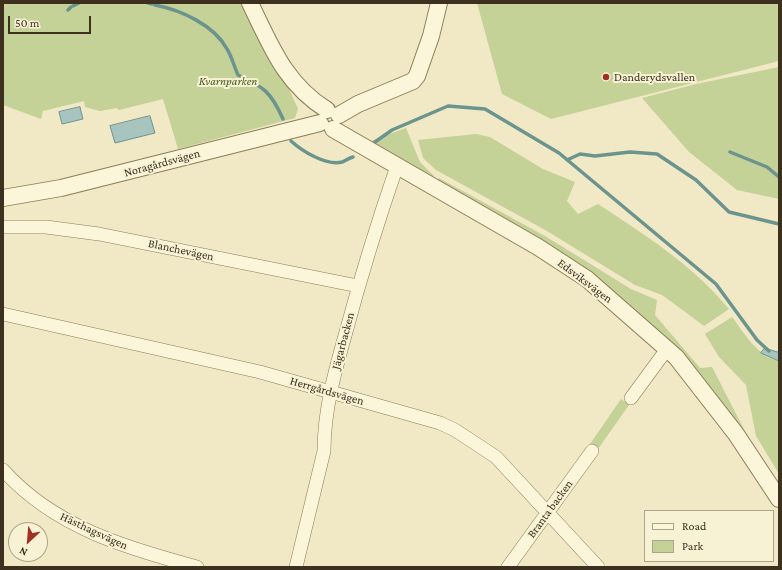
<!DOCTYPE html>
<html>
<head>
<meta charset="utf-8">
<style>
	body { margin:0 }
	#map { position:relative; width:782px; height:570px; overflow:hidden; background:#f1e9c5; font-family:"Crimson Pro",serif }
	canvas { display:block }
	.frame { position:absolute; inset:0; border:4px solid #3d301e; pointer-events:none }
	.legend { position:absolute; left:644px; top:510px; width:130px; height:52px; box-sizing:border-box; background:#f8f2d5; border:1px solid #ada48c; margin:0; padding:5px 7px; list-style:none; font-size:12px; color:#3d301e }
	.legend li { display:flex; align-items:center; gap:8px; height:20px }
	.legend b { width:20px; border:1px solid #ada48c }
	.north { position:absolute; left:8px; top:522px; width:40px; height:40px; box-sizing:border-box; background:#f8f2d5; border:1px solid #ada48c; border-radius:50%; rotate:206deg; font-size:11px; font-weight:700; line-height:16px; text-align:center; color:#3d301e }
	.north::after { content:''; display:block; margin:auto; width:14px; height:18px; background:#a13125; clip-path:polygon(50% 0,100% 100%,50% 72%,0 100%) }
	.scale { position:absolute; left:8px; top:16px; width:83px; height:18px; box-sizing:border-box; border:2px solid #3d301e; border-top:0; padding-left:5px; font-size:12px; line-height:14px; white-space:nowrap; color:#3d301e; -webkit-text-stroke:3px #f8f2d5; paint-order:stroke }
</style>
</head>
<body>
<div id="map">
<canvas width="782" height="570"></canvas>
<div class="frame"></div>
<ul class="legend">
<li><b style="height:5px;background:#fbf5d9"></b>Road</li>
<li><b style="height:11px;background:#c4d197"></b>Park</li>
</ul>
<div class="north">N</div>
<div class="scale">50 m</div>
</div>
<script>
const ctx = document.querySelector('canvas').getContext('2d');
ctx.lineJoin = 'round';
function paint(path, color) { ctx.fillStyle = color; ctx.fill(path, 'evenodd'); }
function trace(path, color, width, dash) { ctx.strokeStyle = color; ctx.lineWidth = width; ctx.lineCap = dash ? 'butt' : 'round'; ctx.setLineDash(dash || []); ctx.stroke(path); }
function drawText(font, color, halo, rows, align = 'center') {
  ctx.font = font + ' "Crimson Pro",serif'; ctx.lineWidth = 4; ctx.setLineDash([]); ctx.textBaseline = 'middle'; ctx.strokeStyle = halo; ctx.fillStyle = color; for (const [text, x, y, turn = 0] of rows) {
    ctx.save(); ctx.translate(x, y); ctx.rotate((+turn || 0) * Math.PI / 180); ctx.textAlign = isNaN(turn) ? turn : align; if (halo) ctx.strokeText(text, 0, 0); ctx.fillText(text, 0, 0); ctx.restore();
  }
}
const green = new Path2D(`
	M 3,3 L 249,3 L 256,16 L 298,109 L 295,118 L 178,149 L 163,99 L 119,110 L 117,108 L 100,111 L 85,107 L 84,101 L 43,111 L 41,119 L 3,105 Z
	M 477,3 L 779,3 L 779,61 L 551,119 L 502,94 Z
	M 779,67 L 779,199 L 737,190 L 689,152 L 642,98 L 696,84 Z
	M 406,128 L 420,162 L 434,176 L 432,180 L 368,142 Z
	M 476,134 L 490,137 L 543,169 L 575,182 L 567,201 L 578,214 L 598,204 C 645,235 693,265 729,309 L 704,326 L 662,295 L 635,285 L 547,231 L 436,170 L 423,158 L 418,140 Z
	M 439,178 L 545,236 L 631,289 L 657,300 L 655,315 L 700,368 L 712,367 L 751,443 L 678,352 L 435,183 Z
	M 732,317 C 745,334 756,355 779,361 L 779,474 L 756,436 L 746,385 L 719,357 L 705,334 Z
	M 621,399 L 629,405 L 598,449 L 590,444 Z`);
const water = new Path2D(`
	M 80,107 L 83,119 L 62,124 L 59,112 Z
	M 150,116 L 155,133 L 115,143 L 110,126 Z
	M 765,348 L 777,352 L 779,351 L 779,361 L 761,353 Z`);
const stream = new Path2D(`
	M 148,3 L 152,4
	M 155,5 C 181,10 214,25 227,49 C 232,57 234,66 238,75 C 264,87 271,92 283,119
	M 73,6 L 79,3
	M 68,10 L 71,7
	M 291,141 C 302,151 326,166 342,162 C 345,161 349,158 353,157
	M 375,142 L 392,130 L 448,106 L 485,109 L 559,153 L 716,284 L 757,340 L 769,351
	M 730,152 L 767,167 L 779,177
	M 567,160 L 580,154 L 595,156 L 630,152 L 657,154 L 696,180 L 729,212 L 779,224`);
const minor = new Path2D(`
	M 3,227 L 46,227 L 99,234 L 358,286
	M 3,314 L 260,372 L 440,423 L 455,430 L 496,457 L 598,567
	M 631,398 L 667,349
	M 3,470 C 54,527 126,548 197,567
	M 296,567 L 324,451 C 324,410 335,371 346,332 C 361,276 378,221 397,166
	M 508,567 L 592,451`);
const tertiary = new Path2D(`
	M 250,3 C 271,46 285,84 327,110
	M 339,115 L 358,104 L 413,81 L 417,76 L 431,36 L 439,3
	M 333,129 L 538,247 L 587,279 L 676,357 L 736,434 L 779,499
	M 3,198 L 61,188 L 320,123`);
const markers = [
	[606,77,4,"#a13125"]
];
const poiNames = [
	["Danderydsvallen",614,77]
];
const parkNames = [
	["Kvarnparken",228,81]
];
const streetNames = [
	["Noragårdsvägen",162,163,-15],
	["Blanchevägen",181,250,12],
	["Edsviksvägen",585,281,37],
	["Jägarbacken",343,341,-75],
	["Herrgårdsvägen",327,391,16],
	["Branta backen",550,509,-54],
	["Hästhagsvägen",94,531,25]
];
paint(green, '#c4d197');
paint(water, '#a7c4bf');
trace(water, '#6c948e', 1);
trace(stream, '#6c948e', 3.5);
trace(minor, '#8e7b59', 14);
trace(tertiary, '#8e7b59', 18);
trace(minor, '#fbf5d9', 13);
trace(tertiary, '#fbf5d9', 16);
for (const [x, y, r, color] of markers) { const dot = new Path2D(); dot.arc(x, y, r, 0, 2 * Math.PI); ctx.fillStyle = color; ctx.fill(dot); trace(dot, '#f8f2d5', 1.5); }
drawText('12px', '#3d301e', '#f8f2d5', poiNames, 'left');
drawText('italic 12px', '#475b23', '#f8f2d5', parkNames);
drawText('12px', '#3d301e', '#f8f2d5', streetNames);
</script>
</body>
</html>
